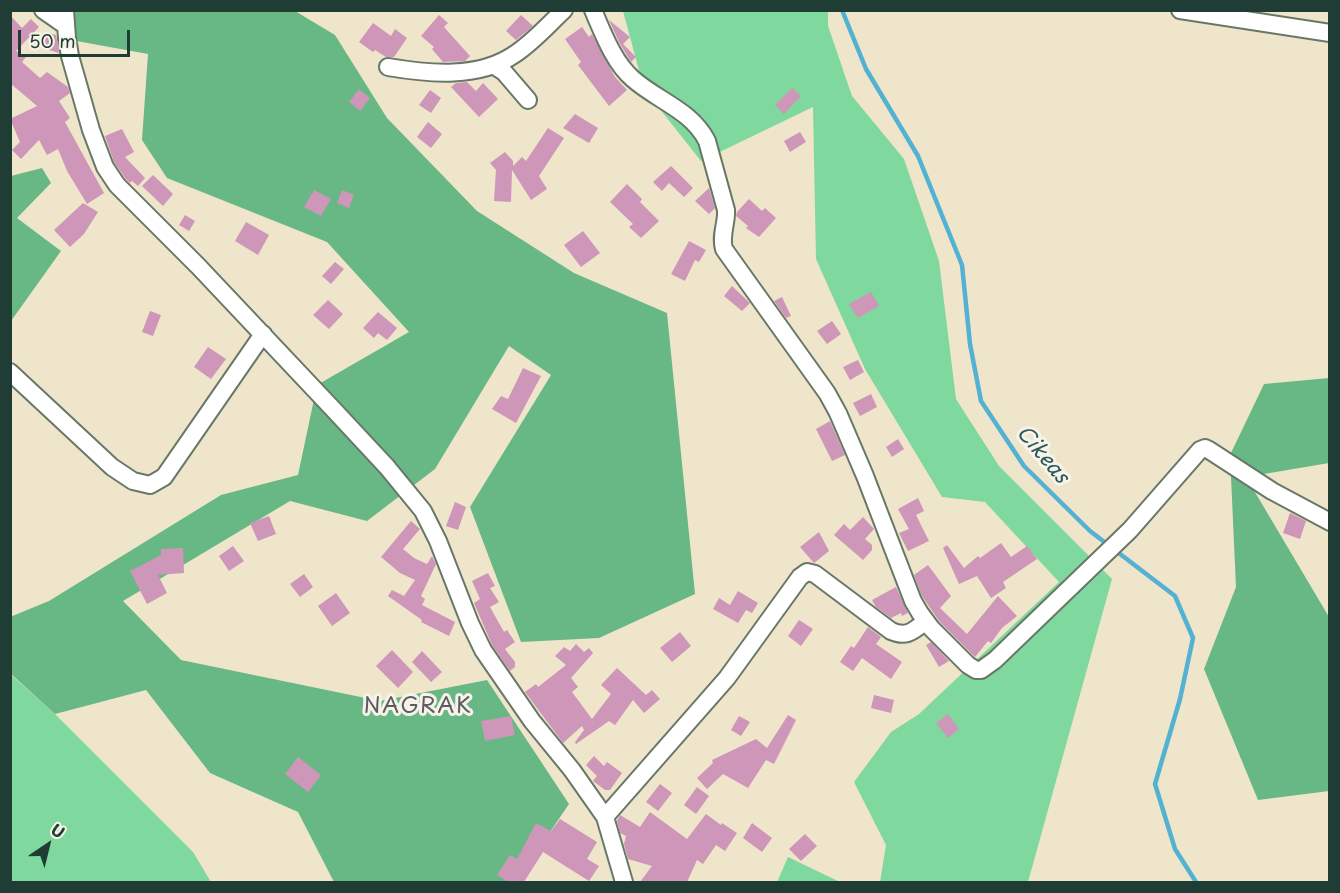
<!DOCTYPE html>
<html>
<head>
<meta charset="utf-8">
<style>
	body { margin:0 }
	#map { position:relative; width:1340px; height:893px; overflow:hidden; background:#efe5ca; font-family:"Playpen Sans",sans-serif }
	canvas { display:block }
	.frame { position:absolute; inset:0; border:12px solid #1f3d34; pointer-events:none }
	.north { position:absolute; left:18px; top:815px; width:60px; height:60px; -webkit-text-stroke:4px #f7f3e8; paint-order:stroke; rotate:35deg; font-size:16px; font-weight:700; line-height:24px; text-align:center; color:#1f3d34 }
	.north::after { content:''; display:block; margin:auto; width:21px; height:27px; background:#1f3d34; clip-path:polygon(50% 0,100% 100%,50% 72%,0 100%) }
	.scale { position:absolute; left:18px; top:30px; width:112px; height:27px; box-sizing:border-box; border:3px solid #1f3d34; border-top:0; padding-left:8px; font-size:18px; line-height:21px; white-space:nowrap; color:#1f3d34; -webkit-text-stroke:4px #f7f3e8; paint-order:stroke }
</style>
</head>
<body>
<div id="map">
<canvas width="1340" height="893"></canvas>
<div class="frame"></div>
<div class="north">U</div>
<div class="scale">50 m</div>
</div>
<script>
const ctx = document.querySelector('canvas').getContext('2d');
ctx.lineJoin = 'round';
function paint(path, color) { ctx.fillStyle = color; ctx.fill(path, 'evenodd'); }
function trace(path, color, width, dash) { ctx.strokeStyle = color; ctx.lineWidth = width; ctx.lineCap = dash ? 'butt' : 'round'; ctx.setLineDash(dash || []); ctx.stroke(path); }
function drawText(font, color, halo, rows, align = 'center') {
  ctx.font = font + ' "Playpen Sans",sans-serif'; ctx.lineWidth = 6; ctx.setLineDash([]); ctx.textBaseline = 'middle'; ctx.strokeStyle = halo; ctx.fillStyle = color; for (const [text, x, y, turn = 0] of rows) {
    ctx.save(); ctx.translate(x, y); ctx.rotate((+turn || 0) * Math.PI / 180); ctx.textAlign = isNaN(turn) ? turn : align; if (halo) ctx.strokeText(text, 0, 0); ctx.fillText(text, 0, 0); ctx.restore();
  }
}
const green = new Path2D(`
	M 623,11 L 828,11 L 828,26 L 852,96 L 904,159 L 939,261 L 956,399 L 999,466 L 1112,579 L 1028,882 L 880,882 L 886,845 L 854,782 L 891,732 L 919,714 L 1059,582 L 985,502 L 942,497 L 865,369 L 816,259 L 813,107 L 701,161 L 644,89 Z
	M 10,674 L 55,714 L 193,852 L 211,882 L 11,882 Z
	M 788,857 L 840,882 L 777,882 Z`);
const forest = new Path2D(`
	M 60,11 L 295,11 L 335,35 L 387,118 L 477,211 L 574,273 L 667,313 L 695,594 L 599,638 L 521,642 L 470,507 L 551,375 L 509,346 L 435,469 L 367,521 L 290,501 L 123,601 L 181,660 L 380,701 L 487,680 L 569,804 L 516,882 L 334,882 L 298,812 L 210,773 L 146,690 L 55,714 L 11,674 L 10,617 L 49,601 L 221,495 L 298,475 L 317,385 L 409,332 L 327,242 L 167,178 L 142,140 L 148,54 L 71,40 Z
	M 42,168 L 51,183 L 17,218 L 61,251 L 11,321 L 11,176 Z
	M 1329,378 L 1329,463 L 1246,477 L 1329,617 L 1329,791 L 1258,800 L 1204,669 L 1236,587 L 1230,455 L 1264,384 Z`);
const stream = new Path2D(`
	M 842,10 L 866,69 L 918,156 L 962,265 L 970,344 L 981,401 L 1024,466 L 1090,531 L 1175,596 L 1193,638 L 1180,699 L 1155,784 L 1175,849 L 1196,882`);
const building = new Path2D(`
	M 10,15 L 22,28 L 31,19 L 39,27 L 16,51 L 26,57 L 22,62 L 40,78 L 47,72 L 68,87 L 70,93 L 59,101 L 70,118 L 65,122 L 104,193 L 87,204 L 67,171 L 58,149 L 47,155 L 39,140 L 21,159 L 12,150 L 20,142 L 10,119 L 37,106 L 10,83 Z
	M 439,15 L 448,23 L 444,27 L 470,56 L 465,61 L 443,62 L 432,49 L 434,47 L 421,36 Z
	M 521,15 L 533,26 L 516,40 L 506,31 Z
	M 609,20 L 630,37 L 623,44 L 636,57 L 631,62 L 619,42 Z
	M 373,23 L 391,36 L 395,29 L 407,38 L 394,57 L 386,57 L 375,50 L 373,52 L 359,42 Z
	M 582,27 L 589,37 L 592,34 L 615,77 L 627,90 L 609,106 L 578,65 L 581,62 L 565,39 Z
	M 48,33 L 56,35 L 59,53 L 49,50 L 41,38 Z
	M 467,82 L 476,91 L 483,83 L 498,99 L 479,117 L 451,87 L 456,83 Z
	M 792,88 L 801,96 L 784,114 L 775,105 Z
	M 359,89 L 370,98 L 360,111 L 349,102 Z
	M 430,90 L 441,98 L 431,113 L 419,105 Z
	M 575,114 L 598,128 L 589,143 L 563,128 Z
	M 428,122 L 442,134 L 431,148 L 417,137 Z
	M 548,128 L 564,138 L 539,176 L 547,189 L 531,200 L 512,170 L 511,202 L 494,201 L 496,170 L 490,163 L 505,152 L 513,161 L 513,166 L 522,157 L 526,161 Z
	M 122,129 L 134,152 L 125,157 L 145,178 L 138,186 L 132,181 L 130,183 L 125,178 L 114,162 L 105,136 Z
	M 800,132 L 806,142 L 790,152 L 784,141 Z
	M 671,166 L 693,188 L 684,197 L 669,183 L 662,191 L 653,182 Z
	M 153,175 L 173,194 L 163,206 L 142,186 Z
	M 627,184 L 642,199 L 640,202 L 659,221 L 641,238 L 629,227 L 633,224 L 610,202 Z
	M 709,188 L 715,208 L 709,214 L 695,201 Z
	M 314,190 L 331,199 L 321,216 L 304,207 Z
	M 342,190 L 354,195 L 349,208 L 337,203 Z
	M 749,199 L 762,211 L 765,208 L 776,218 L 759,237 L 746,228 L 748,226 L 736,216 L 737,212 Z
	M 83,203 L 98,212 L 84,234 L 70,247 L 54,230 Z
	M 185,215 L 195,221 L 189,231 L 179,225 Z
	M 246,222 L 269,235 L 258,255 L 235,241 Z
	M 583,231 L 600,253 L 581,267 L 564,245 Z
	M 689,241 L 706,250 L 699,262 L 695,260 L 685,281 L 671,274 Z
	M 335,262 L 344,269 L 331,284 L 322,276 Z
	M 732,286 L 750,303 L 742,311 L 724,296 Z
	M 871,292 L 879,306 L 858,318 L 849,304 Z
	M 782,297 L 791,316 L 786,318 L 774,301 Z
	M 328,300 L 343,314 L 329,329 L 313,315 Z
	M 150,311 L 161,315 L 153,336 L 142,332 Z
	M 378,312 L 397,328 L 387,340 L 378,333 L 374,338 L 363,328 Z
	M 832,321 L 841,334 L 827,344 L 817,331 Z
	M 208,347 L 226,359 L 211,379 L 194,367 Z
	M 858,360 L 864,372 L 850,380 L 843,367 Z
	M 523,368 L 541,376 L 516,423 L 492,409 L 501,396 L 508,399 Z
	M 871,394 L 877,407 L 860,416 L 853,403 Z
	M 830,421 L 845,455 L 832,461 L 816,429 Z
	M 898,439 L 904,449 L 892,457 L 886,447 Z
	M 918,498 L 924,511 L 916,515 L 929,541 L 908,551 L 899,533 L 909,529 L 898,509 Z
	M 455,502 L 466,507 L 458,530 L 446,526 Z
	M 1290,513 L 1306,521 L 1300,539 L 1283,533 Z
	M 269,516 L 276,534 L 258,541 L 250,523 Z
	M 863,517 L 874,529 L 865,539 L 872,545 L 872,550 L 863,560 L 834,535 L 844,524 L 850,530 Z
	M 411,521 L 420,529 L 403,549 L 414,558 L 427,564 L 432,556 L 436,564 L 421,596 L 425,599 L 422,605 L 455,622 L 449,636 L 421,622 L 422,620 L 388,596 L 392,590 L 404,596 L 415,580 L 400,573 L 381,557 Z
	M 819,532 L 829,551 L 814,563 L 800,547 Z
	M 1001,543 L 1011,557 L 1027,546 L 1037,559 L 1003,582 L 1006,588 L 991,598 L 977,576 L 959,584 L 943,548 L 947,545 L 964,568 L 978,556 L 980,558 Z
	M 233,546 L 244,561 L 229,571 L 219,556 Z
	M 183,548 L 184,573 L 158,575 L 167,593 L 147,604 L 130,571 L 161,555 L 161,549 Z
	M 928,565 L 951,596 L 940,608 L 967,634 L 998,596 L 1017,616 L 1002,628 L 991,643 L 988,641 L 975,657 L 939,621 L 922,596 L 914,575 Z
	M 488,573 L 495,586 L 490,588 L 499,602 L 490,607 L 504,632 L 507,630 L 515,642 L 505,649 L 515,662 L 515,667 L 510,671 L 492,645 L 474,603 L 480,599 L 472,581 Z
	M 304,574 L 313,587 L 300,597 L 290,584 Z
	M 896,587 L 908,613 L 902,616 L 901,613 L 891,618 L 876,607 L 872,600 Z
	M 738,591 L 758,603 L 752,613 L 746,610 L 738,623 L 713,609 L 719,598 L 730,605 Z
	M 336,593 L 350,613 L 332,626 L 318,606 Z
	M 799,620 L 813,629 L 801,646 L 788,636 Z
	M 868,627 L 881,637 L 876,644 L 902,662 L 891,679 L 862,658 L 853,671 L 840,662 L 851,646 L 854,648 Z
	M 680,632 L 691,646 L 672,662 L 660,648 Z
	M 931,642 L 949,661 L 939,667 L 926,645 Z
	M 576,644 L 584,652 L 589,648 L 593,653 L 571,678 L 578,687 L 572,692 L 592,719 L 611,694 L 601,685 L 617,668 L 646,695 L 652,690 L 660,699 L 644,713 L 633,700 L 615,725 L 609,721 L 576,744 L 575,742 L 584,730 L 582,726 L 563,743 L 525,692 L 536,684 L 538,687 L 566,665 L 555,656 L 564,647 L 570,651 Z
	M 392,650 L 413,672 L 398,688 L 376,666 Z
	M 422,651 L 442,672 L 431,682 L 412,662 Z
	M 874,695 L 894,700 L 891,713 L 871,708 Z
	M 948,714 L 959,729 L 948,738 L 936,723 Z
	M 788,715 L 796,720 L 774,764 L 766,760 L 748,788 L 723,774 L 707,789 L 697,778 L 713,763 L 712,760 L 756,739 L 767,748 Z
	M 511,716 L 515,735 L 485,741 L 481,721 Z
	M 739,716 L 750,722 L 741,736 L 731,730 Z
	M 594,756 L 604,766 L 607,762 L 622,773 L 610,790 L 605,790 L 593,781 L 597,776 L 586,765 Z
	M 298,757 L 321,775 L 308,792 L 285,774 Z
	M 660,784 L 672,793 L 658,811 L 646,802 Z
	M 697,787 L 709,796 L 696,814 L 684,805 Z
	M 650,812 L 687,839 L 706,814 L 721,825 L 722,823 L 737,833 L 725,851 L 716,845 L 703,864 L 697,860 L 687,882 L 640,882 L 652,866 L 628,859 L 624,844 L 626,836 L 620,833 L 617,821 L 620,815 L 640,827 Z
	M 560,819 L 597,842 L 587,859 L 599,866 L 589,881 L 543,852 L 524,882 L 508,882 L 497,875 L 510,855 L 517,859 L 536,823 L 551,831 Z
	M 752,823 L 772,838 L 762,852 L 743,838 Z
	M 805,834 L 817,846 L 801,861 L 789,849 Z`);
const minor = new Path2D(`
	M 43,10 L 66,26
	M 65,10 L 67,38 L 70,56 L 91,130 L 105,167 L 117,185 L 198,266 L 333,409 L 387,467 L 423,511 L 438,541 L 470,623 L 483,650 L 532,721 L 572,770 L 605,817 L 624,882
	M 593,10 C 603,33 614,63 633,79 C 658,101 691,110 707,141 L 726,210 C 727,223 720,235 724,249 L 827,393 L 838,413 L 865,476 L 913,601 L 920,613 L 931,628 L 968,665 L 976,670 L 981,670 L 995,660 L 1130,530 L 1200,450 L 1205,448 L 1209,450 L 1272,491 L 1330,522
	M 1180,10 L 1330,33
	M 493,65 L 504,72 L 528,100
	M 388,67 C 429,74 479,79 515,54 C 533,42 548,25 564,10
	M 10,372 L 112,467 L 133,481 L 150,485 L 164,477 L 263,334
	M 605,817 L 727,678 L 800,577 L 807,572 L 815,574 L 891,631 C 907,638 913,631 926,621`);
const waterNames = [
	["Cikeas",1042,455,50]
];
const quarterNames = [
	["NAGRAK",418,707]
];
paint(green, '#7fd89d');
paint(forest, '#67b884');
trace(stream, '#53b2d2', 4.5);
paint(building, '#ce96b8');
trace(minor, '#687868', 20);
trace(minor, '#fff', 16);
drawText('italic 21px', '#2c5a5c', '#f7f3e8', waterNames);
ctx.letterSpacing = '1.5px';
drawText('22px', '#5c5c62', '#f7f3e8', quarterNames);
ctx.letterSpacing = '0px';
</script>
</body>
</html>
